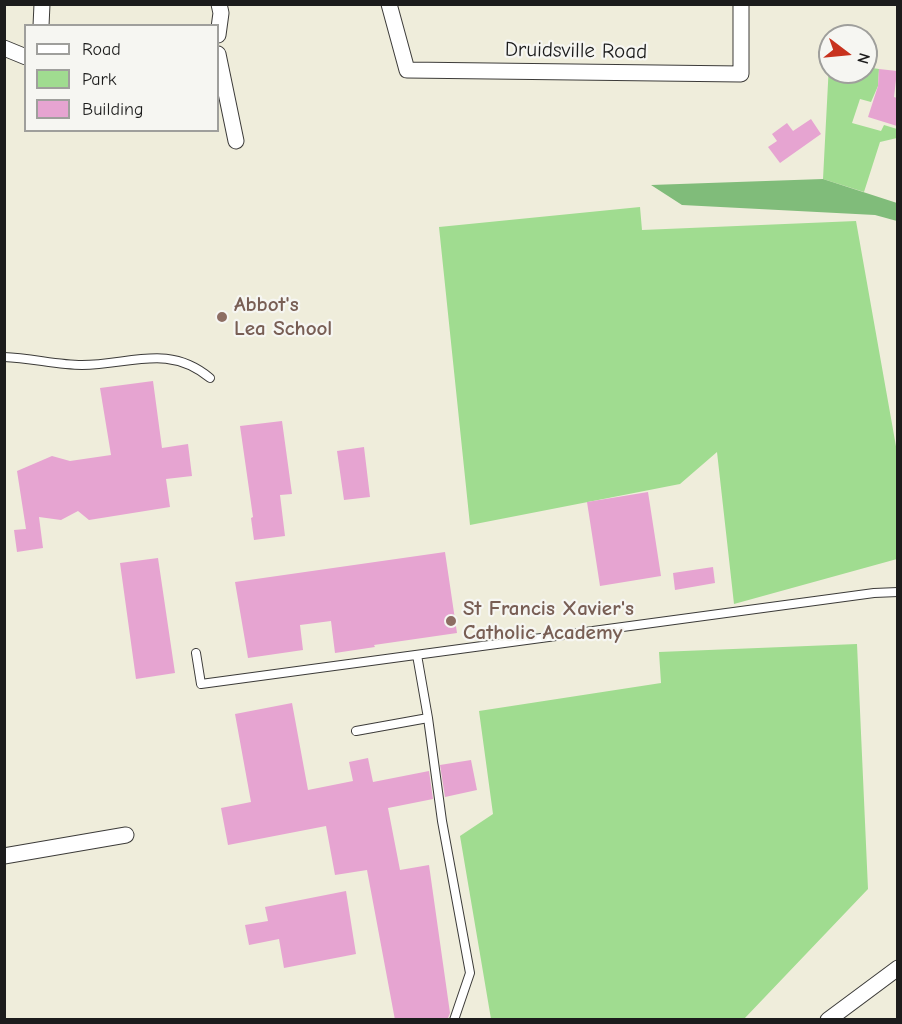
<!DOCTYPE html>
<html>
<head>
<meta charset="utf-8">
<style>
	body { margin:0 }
	#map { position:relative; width:902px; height:1024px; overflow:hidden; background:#efeddb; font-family:"Comic Neue",sans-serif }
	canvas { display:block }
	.frame { position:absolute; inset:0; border:6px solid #1c1c1c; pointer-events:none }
	.legend { position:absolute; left:24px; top:24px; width:195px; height:108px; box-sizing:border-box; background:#f6f6f2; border:2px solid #9f9f9c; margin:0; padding:8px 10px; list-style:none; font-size:18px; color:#1c1c1c }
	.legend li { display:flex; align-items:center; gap:12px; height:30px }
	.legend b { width:30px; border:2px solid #9f9f9c }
	.north { position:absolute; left:818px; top:24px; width:60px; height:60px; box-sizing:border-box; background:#f6f6f2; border:2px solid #9f9f9c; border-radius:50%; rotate:106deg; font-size:16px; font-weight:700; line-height:24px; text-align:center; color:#1c1c1c }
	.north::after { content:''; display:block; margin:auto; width:21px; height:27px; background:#c8321e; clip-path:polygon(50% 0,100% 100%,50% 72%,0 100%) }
</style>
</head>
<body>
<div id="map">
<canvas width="902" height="1024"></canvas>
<div class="frame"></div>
<ul class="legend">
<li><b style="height:8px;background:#fff"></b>Road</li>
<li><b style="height:16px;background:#a0dc90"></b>Park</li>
<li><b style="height:16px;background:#e6a4d1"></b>Building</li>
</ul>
<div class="north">N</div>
</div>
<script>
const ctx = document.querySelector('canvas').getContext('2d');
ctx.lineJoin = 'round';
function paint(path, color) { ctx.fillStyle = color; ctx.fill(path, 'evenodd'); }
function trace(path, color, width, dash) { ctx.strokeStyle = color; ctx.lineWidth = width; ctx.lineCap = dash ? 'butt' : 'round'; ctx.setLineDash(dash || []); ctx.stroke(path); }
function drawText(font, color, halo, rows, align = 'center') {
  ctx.font = font + ' "Comic Neue",sans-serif'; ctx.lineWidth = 4.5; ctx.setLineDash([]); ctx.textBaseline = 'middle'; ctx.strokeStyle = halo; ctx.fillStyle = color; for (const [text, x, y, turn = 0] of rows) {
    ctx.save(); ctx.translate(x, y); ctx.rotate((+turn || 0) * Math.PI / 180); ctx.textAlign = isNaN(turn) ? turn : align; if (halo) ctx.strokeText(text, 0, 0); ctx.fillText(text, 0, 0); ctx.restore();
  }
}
const green = new Path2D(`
	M 829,64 L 830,72 L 866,72 L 866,67 L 879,69 L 878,86 L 871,102 L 860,99 L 852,123 L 881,131 L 884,125 L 897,129 L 897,138 L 880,142 L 864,192 L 823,179 Z
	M 640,207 L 642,230 L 856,221 L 897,452 L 897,559 L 734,604 L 717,452 L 680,484 L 470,525 L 439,227 Z
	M 857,644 L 868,889 L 744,1019 L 491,1019 L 460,836 L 493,814 L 479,711 L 661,683 L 659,652 Z`);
const forest = new Path2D(`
	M 823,179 L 897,203 L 897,221 L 875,215 L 682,205 L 651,185 Z`);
const building = new Path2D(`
	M 879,69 L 897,71 L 894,97 L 897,98 L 897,126 L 868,117 L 878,86 Z
	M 811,119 L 821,134 L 780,163 L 768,147 L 777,141 L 772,134 L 787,123 L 793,131 Z
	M 153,381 L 162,448 L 188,444 L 192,476 L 166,479 L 170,507 L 89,520 L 78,511 L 61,520 L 39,517 L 43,548 L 17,552 L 14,530 L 26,529 L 17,471 L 52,456 L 70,461 L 111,455 L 100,388 Z
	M 282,421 L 292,494 L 280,495 L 285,536 L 254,540 L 251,518 L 253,517 L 240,426 Z
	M 364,447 L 370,497 L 344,500 L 337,451 Z
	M 648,492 L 661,576 L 600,586 L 587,502 Z
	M 445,552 L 457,633 L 374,645 L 375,647 L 335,653 L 331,621 L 300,625 L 303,650 L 248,658 L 235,582 Z
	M 158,558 L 175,673 L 136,679 L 120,563 Z
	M 713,567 L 715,583 L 675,590 L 673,573 Z
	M 292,703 L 308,790 L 353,781 L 349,762 L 368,758 L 373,782 L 429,771 L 433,799 L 388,808 L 400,870 L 429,865 L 450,1013 L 448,1018 L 395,1020 L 367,870 L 335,875 L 326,826 L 228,845 L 221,808 L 251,802 L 235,714 Z
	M 471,760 L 477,790 L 445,797 L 440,765 Z
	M 346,891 L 356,954 L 284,968 L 279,939 L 249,945 L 245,925 L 268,921 L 265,907 Z`);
const service = new Path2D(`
	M 4,357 C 31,358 58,365 82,365 C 130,365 168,343 210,378
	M 196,653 L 201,684 L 874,593 L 898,592
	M 428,718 L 442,821 L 470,973 L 454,1020
	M 356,731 L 428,718 L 417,655`);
const minor = new Path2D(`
	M 389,4 L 407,70 L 741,74 L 741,4
	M 41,26 L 42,4
	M 218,35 L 221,13 L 219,4
	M 4,48 L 26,57
	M 218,54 L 236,141
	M 4,856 L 126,835
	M 828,1020 L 898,968`);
const markers = [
	[222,317,6,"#8d6e63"],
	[451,621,6,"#8d6e63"]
];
const streetNames = [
	["Druidsville Road",576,51,1]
];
const educationNames = [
	["Abbot's",234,305],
	["Lea School",234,329],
	["St Francis Xavier's",463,609],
	["Catholic Academy",463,633]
];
paint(green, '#a0dc90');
paint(forest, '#80bc7a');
paint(building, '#e6a4d1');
trace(service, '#3c3b39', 10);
trace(minor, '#3c3b39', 17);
trace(service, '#fff', 8);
trace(minor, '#fff', 15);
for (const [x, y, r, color] of markers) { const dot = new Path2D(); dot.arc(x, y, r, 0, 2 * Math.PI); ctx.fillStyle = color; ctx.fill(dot); trace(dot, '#f6f6f2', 2); }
drawText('21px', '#1c1c1c', '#f6f6f2', streetNames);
drawText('bold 21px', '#785e54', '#f6f6f2', educationNames, 'left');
</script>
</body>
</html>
